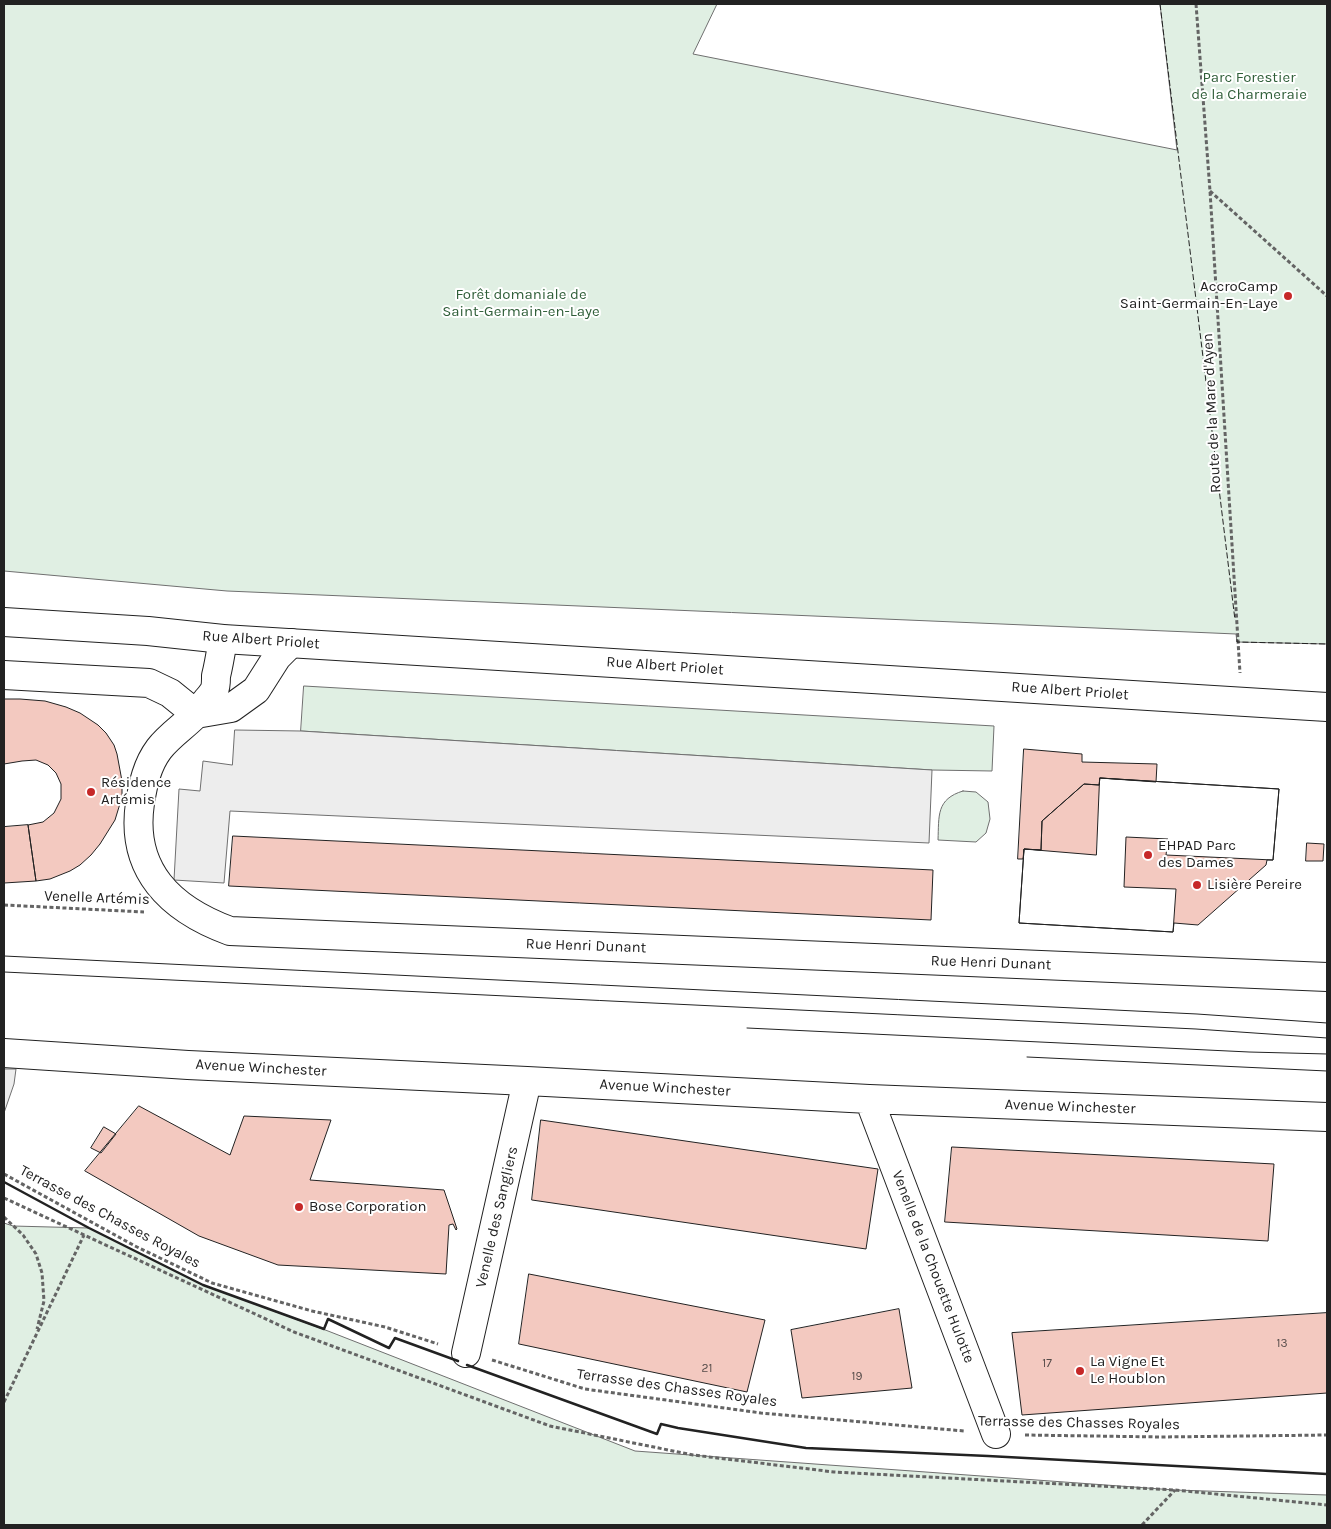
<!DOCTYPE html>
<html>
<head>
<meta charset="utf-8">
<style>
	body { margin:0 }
	#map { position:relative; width:1331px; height:1529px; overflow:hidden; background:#fff; font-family:Karla,sans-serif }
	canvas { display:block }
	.frame { position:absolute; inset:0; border:5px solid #222; pointer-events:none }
</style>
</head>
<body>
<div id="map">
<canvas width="1331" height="1529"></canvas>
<div class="frame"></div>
</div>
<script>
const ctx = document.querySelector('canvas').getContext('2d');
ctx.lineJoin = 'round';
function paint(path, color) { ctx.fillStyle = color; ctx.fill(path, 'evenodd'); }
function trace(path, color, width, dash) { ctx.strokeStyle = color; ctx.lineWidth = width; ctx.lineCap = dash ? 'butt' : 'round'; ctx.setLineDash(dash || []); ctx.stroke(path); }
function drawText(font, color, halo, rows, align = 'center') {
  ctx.font = font + ' Karla,sans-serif'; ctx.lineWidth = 4; ctx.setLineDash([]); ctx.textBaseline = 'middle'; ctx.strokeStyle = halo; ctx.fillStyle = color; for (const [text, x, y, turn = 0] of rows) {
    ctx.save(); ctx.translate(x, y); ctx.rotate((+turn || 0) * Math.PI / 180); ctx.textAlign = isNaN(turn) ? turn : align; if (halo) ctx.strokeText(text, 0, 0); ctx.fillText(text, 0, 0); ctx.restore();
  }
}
const green = new Path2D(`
	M 4,4 L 717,4 L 693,54 L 1177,150 L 1160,4 L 1327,4 L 1327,644 L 1237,642 L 1236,634 L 227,591 L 4,571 Z
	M 304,686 L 994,726 L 992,771 L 932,770 L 301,731 Z
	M 963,791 L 976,792 L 988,802 L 990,819 L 986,833 L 976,842 L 938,840 C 939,816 936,799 963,791 Z
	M 4,1223 L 13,1226 L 89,1228 L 203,1285 L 328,1331 L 635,1451 L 1175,1490 L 1327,1495 L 1327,1525 L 4,1525 Z`);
const parking = new Path2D(`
	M 235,730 L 301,731 L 932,770 L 929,843 L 230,811 L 224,883 L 174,880 L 179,789 L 200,791 L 203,761 L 232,765 Z
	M 4,1069 L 16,1069 L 14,1084 L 4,1113 Z`);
const building = new Path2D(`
	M 4,699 L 20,699 L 45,701 L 66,707 L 80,713 L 98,725 L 106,733 L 114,745 L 117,754 L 122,781 L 122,797 L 115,820 L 100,844 L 91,855 L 80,865 L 70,871 L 50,879 L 36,881 L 28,825 L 43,822 L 54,813 L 61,799 L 61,784 L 56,773 L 48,765 L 36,760 L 22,761 L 4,764 Z
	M 1024,749 L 1082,754 L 1082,762 L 1157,764 L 1156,782 L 1100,778 L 1099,785 L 1084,784 L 1042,821 L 1041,850 L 1024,849 L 1023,859 L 1018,859 Z
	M 1100,778 L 1279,789 L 1273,860 L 1267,860 L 1266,865 L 1198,925 L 1174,923 L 1173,932 L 1019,923 L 1024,849 L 1041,850 L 1042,821 L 1084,784 L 1099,785 Z
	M 1100,778 L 1279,789 L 1273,860 L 1166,855 L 1168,839 L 1126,837 L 1124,887 L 1176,889 L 1173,932 L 1019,923 L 1024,849 L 1096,855 Z
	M 28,825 L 36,881 L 4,883 L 4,827 Z
	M 233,836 L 933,870 L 931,920 L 229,886 Z
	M 1307,843 L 1324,844 L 1323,861 L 1306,861 Z
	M 139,1106 L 230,1155 L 244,1116 L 331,1120 L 310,1180 L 444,1190 L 457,1229 L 456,1230 L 453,1224 L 449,1225 L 446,1274 L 278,1265 L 199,1236 L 85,1171 Z
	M 541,1120 L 878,1169 L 866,1249 L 532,1200 Z
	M 104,1127 L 116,1134 L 101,1153 L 91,1148 Z
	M 952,1147 L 1274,1164 L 1268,1241 L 945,1222 Z
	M 529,1274 L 765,1320 L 747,1392 L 519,1344 Z
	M 899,1309 L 912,1388 L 802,1398 L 791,1330 Z
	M 1327,1313 L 1327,1393 L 1022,1415 L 1012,1333 Z`);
const path = new Path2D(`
	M 1196,4 L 1210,191 L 1240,673
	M 1210,191 L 1327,296
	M 4,905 L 144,912
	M 4,1174 L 135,1246 L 212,1283 L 312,1311 L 385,1327 L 438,1344
	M 4,1198 L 294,1332 L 550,1426 L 693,1455 L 834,1472 L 1175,1490 L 1327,1505
	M 4,1217 L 23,1235 L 36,1254 L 42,1273 L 44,1301 L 37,1329
	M 492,1360 L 585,1389 L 761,1413 L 964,1431
	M 4,1402 L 84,1235
	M 1025,1435 L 1161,1437 L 1327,1435
	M 1142,1525 L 1175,1490`);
const minor = new Path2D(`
	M 223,639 C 221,651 219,664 216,676 C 216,681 216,687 214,691 C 212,694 209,698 207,700 C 203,705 199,711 195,715 C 183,727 169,736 159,749 C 147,765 143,784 140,803 C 130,870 170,909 230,931 L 1327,977
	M 4,675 L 149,683 L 170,693 L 196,714 L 231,708 L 256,690 L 277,657 L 291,643
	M 4,1053 L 188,1065 L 527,1081 L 869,1099 L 1327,1117
	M 869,1099 L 996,1434
	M 466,1353 L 527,1081`);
const major = new Path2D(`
	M 4,622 L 148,631 L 223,639 L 1327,707`);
const tram = new Path2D(`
	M 4,956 L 1197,1014 L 1327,1023
	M 4,972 L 1196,1029 L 1327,1038
	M 747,1028 L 1249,1052 L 1327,1054
	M 1027,1057 L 1327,1071`);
const fence = new Path2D(`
	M 1160,4 L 1235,620
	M 1237,639 L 1237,642 L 1327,644`);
const wall = new Path2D(`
	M 4,1182 L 89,1228 L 203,1285 L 324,1329 L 328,1319 L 389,1348 L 395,1338 L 458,1361
	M 467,1365 L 657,1434 L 661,1424 L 678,1428 L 806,1448 L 988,1456 L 1327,1474`);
const markers = [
	[1288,296,5,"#c62828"],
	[91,792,5,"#c62828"],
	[1148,855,5,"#c62828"],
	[1197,885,5,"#c62828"],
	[299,1207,5,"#c62828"],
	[1080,1371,5,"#c62828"]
];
const numberNames = [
	["13",1282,1344],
	["17",1047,1364],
	["21",707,1369],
	["19",857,1377]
];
const parkNames = [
	["Parc Forestier",1249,78],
	["de la Charmeraie",1249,95],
	["Forêt domaniale de",521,295],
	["Saint-Germain-en-Laye",521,312]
];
const poiNames = [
	["AccroCamp",1278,287,"right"],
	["Saint-Germain-En-Laye",1278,304,"right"],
	["Résidence",101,783],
	["Artémis",101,800],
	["EHPAD Parc",1158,846],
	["des Dames",1158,863],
	["Lisière Pereire",1207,885],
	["Bose Corporation",309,1207],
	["La Vigne Et",1090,1362],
	["Le Houblon",1090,1379]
];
const streetNames = [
	["Route de la Mare d'Ayen",1212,413,-93],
	["Rue Albert Priolet",261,640,4],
	["Rue Albert Priolet",665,666,4],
	["Rue Albert Priolet",1070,691,4],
	["Venelle Artémis",97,898,2],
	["Rue Henri Dunant",586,946,2],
	["Rue Henri Dunant",991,963,2],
	["Avenue Winchester",261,1068,3],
	["Avenue Winchester",665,1088,3],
	["Avenue Winchester",1070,1107,2],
	["Terrasse des Chasses Royales",110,1217,28],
	["Venelle des Sangliers",497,1217,-77],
	["Venelle de la Chouette Hulotte",933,1267,69],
	["Terrasse des Chasses Royales",677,1388,8],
	["Terrasse des Chasses Royales",1079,1423,1]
];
paint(green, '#e0efe3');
trace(green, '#6f6f6f', 1);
paint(parking, '#ededed');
trace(parking, '#6f6f6f', 1);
paint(building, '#f3c9c0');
trace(building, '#222', 1);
trace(minor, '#222', 30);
trace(major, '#222', 30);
trace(path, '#646464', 3, [4, 2.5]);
trace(minor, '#fff', 28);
trace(major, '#fff', 28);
trace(tram, '#222', 1);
trace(fence, '#222', 1, [6, 2.5]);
trace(wall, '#222', 2.5);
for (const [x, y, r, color] of markers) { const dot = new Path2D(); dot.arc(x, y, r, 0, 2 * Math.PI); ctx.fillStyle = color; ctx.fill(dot); trace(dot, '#fff', 2); }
drawText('12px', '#564c4a', null, numberNames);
drawText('15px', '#2f5e38', '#fff', parkNames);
drawText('15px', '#222', '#fff', poiNames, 'left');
drawText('15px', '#222', '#fff', streetNames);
</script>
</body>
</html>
